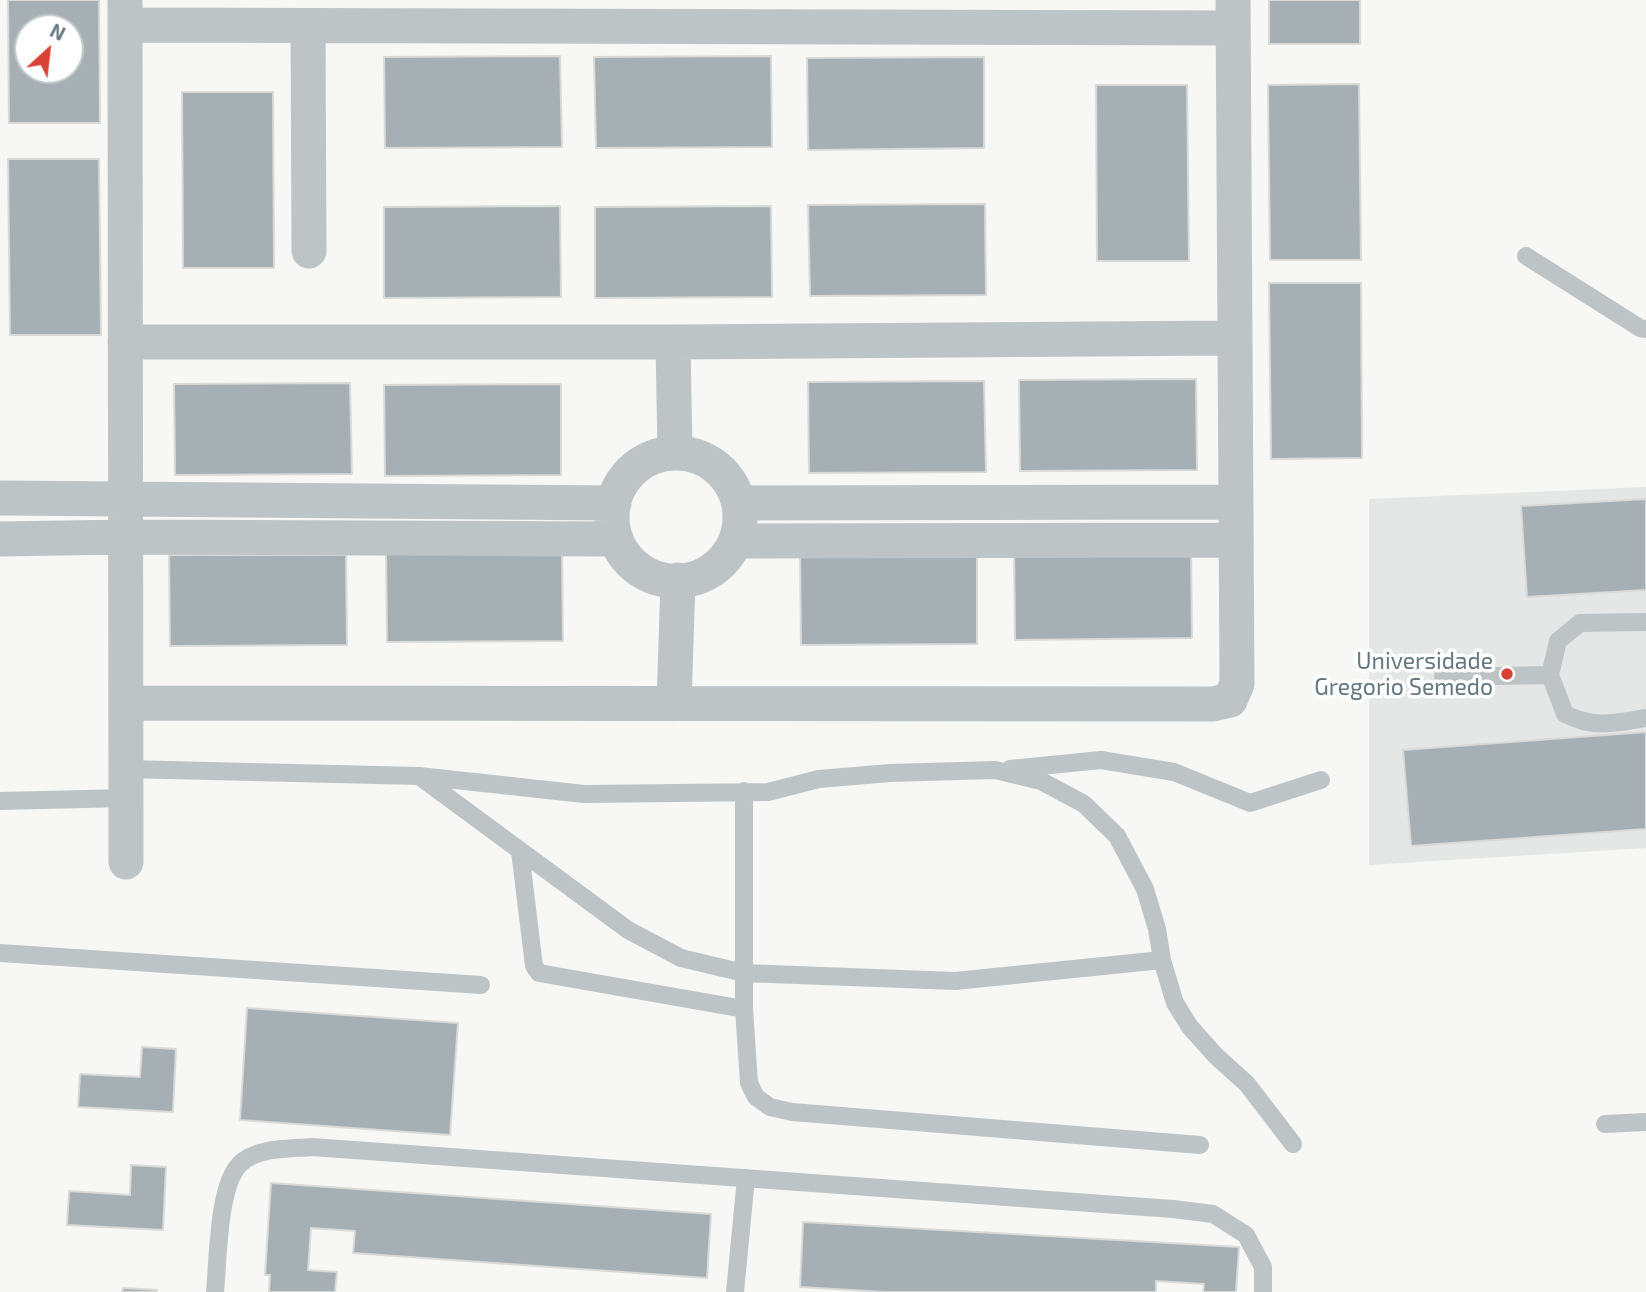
<!DOCTYPE html>
<html>
<head>
<meta charset="utf-8">
<style>
	body { margin:0 }
	#map { position:relative; width:1646px; height:1292px; overflow:hidden; background:#f7f7f5; font-family:"Exo 2",sans-serif }
	canvas { display:block }
	.north { position:absolute; left:14px; top:14px; width:70px; height:70px; box-sizing:border-box; background:#fff; border:2px solid #c1c9cb; border-radius:50%; rotate:27deg; font-size:19px; font-weight:700; line-height:28px; text-align:center; color:#64777e }
	.north::after { content:''; display:block; margin:auto; width:24px; height:32px; background:#d84134; clip-path:polygon(50% 0,100% 100%,50% 72%,0 100%) }
</style>
</head>
<body>
<div id="map">
<canvas width="1646" height="1292"></canvas>
<div class="north">N</div>
</div>
<script>
const ctx = document.querySelector('canvas').getContext('2d');
ctx.lineJoin = 'round';
function paint(path, color) { ctx.fillStyle = color; ctx.fill(path, 'evenodd'); }
function trace(path, color, width, dash) { ctx.strokeStyle = color; ctx.lineWidth = width; ctx.lineCap = dash ? 'butt' : 'round'; ctx.setLineDash(dash || []); ctx.stroke(path); }
function drawText(font, color, halo, rows, align = 'center') {
  ctx.font = font + ' "Exo 2",sans-serif'; ctx.lineWidth = 7; ctx.setLineDash([]); ctx.textBaseline = 'middle'; ctx.strokeStyle = halo; ctx.fillStyle = color; for (const [text, x, y, turn = 0] of rows) {
    ctx.save(); ctx.translate(x, y); ctx.rotate((+turn || 0) * Math.PI / 180); ctx.textAlign = isNaN(turn) ? turn : align; if (halo) ctx.strokeText(text, 0, 0); ctx.fillText(text, 0, 0); ctx.restore();
  }
}
const built = new Path2D(`
	M 1646,487 L 1646,848 L 1369,865 L 1369,499 Z`);
const building = new Path2D(`
	M 8,0 L 99,0 L 100,123 L 9,123 ZM 28,28 L 70,28 L 70,70 L 28,70 Z
	M 1269,0 L 1360,0 L 1360,44 L 1269,44 Z
	M 560,56 L 562,147 L 385,148 L 384,57 Z
	M 771,56 L 772,147 L 596,148 L 594,57 Z
	M 984,57 L 984,148 L 808,150 L 807,58 Z
	M 1359,84 L 1361,260 L 1270,260 L 1268,85 Z
	M 1096,85 L 1187,85 L 1189,261 L 1097,261 Z
	M 182,92 L 273,92 L 274,268 L 183,268 Z
	M 8,159 L 99,159 L 101,335 L 10,335 Z
	M 985,204 L 986,295 L 810,296 L 808,205 Z
	M 560,206 L 561,297 L 384,298 L 384,207 Z
	M 771,206 L 772,297 L 595,298 L 595,207 Z
	M 1269,283 L 1361,283 L 1362,458 L 1271,459 Z
	M 1196,379 L 1197,470 L 1020,471 L 1019,380 Z
	M 984,381 L 986,472 L 809,473 L 808,382 Z
	M 350,383 L 352,474 L 175,475 L 174,384 Z
	M 561,384 L 561,475 L 385,476 L 384,385 Z
	M 1646,499 L 1646,590 L 1527,597 L 1521,506 Z
	M 1191,547 L 1192,638 L 1015,640 L 1014,548 Z
	M 562,550 L 563,641 L 387,642 L 386,551 Z
	M 977,553 L 977,644 L 801,645 L 800,555 Z
	M 169,555 L 346,555 L 347,645 L 170,646 Z
	M 1646,732 L 1646,829 L 1411,846 L 1403,750 Z
	M 247,1008 L 458,1023 L 450,1135 L 240,1120 Z
	M 142,1047 L 176,1049 L 173,1112 L 78,1107 L 80,1074 L 140,1077 Z
	M 131,1165 L 166,1167 L 163,1230 L 67,1225 L 69,1191 L 130,1195 Z
	M 271,1183 L 711,1214 L 707,1278 L 353,1253 L 355,1231 L 311,1228 L 308,1270 L 337,1272 L 335,1292 L 269,1292 L 270,1275 L 265,1275 Z
	M 803,1222 L 1239,1247 L 1236,1292 L 1203,1292 L 1204,1284 L 1156,1281 L 1156,1292 L 885,1292 L 800,1287 Z
	M 123,1288 L 157,1290 L 157,1292 L 122,1292 Z`);
const service = new Path2D(`
	M 1526,256 L 1640,328 L 1646,329
	M 1646,622 L 1580,623 L 1558,641 L 1550,675 L 1565,714 C 1595,729 1614,723 1646,718
	M 1443,677 L 1550,675
	M 126,769 L 419,776 L 584,794 L 768,792 L 819,779 L 890,773 L 995,770 L 1041,781 L 1084,804 L 1117,836 L 1145,889 L 1157,929 L 1162,960 L 1175,1003 L 1190,1027 L 1216,1056 L 1247,1084 L 1293,1144
	M 1010,769 L 1101,760 L 1174,772 L 1250,803 L 1321,780
	M 419,776 L 628,930 L 681,958 L 744,973 L 955,981 L 1162,960
	M 744,791 L 744,1009 L 749,1083 L 756,1097 L 770,1107 L 792,1112 L 1200,1145
	M 0,801 L 127,798
	M 520,851 L 534,966 L 539,973 L 744,1009
	M 0,953 L 481,985
	M 1605,1124 L 1646,1122
	M 215,1292 C 218,1261 218,1187 239,1165 C 255,1147 290,1149 312,1147 L 1173,1209 L 1213,1214 L 1246,1235 L 1263,1267 L 1263,1292
	M 735,1292 L 746,1178`);
const minor = new Path2D(`
	M 125,0 L 126,862
	M 125,25 L 1233,28
	M 308,26 L 309,251
	M 125,342 L 673,342 L 1235,338
	M 673,342 L 675,453
	M612 517a64 64 0 1 1 128 0a64 64 0 1 1-128 0Z
	M 0,498 L 614,503
	M 739,503 L 1236,502
	M 0,539 L 126,537 L 616,539
	M 736,541 L 1236,540
	M 126,703 L 1213,704 L 1230,700 L 1237,684 L 1233,0
	M 674,704 L 678,580`);
const markers = [
	[1507,674,7,"#d84134"]
];
const poiNames = [
	["Universidade",1493,661],
	["Gregorio Semedo",1493,687]
];
paint(built, '#e5e7e6');
paint(building, '#a6b0b4');
trace(building, '#d9d9d7', 2);
trace(service, '#bec4c6', 18);
trace(minor, '#bec4c6', 35);
for (const [x, y, r, color] of markers) { const dot = new Path2D(); dot.arc(x, y, r, 0, 2 * Math.PI); ctx.fillStyle = color; ctx.fill(dot); trace(dot, '#fff', 2.5); }
drawText('23px', '#64777e', '#fff', poiNames, 'right');
</script>
</body>
</html>
